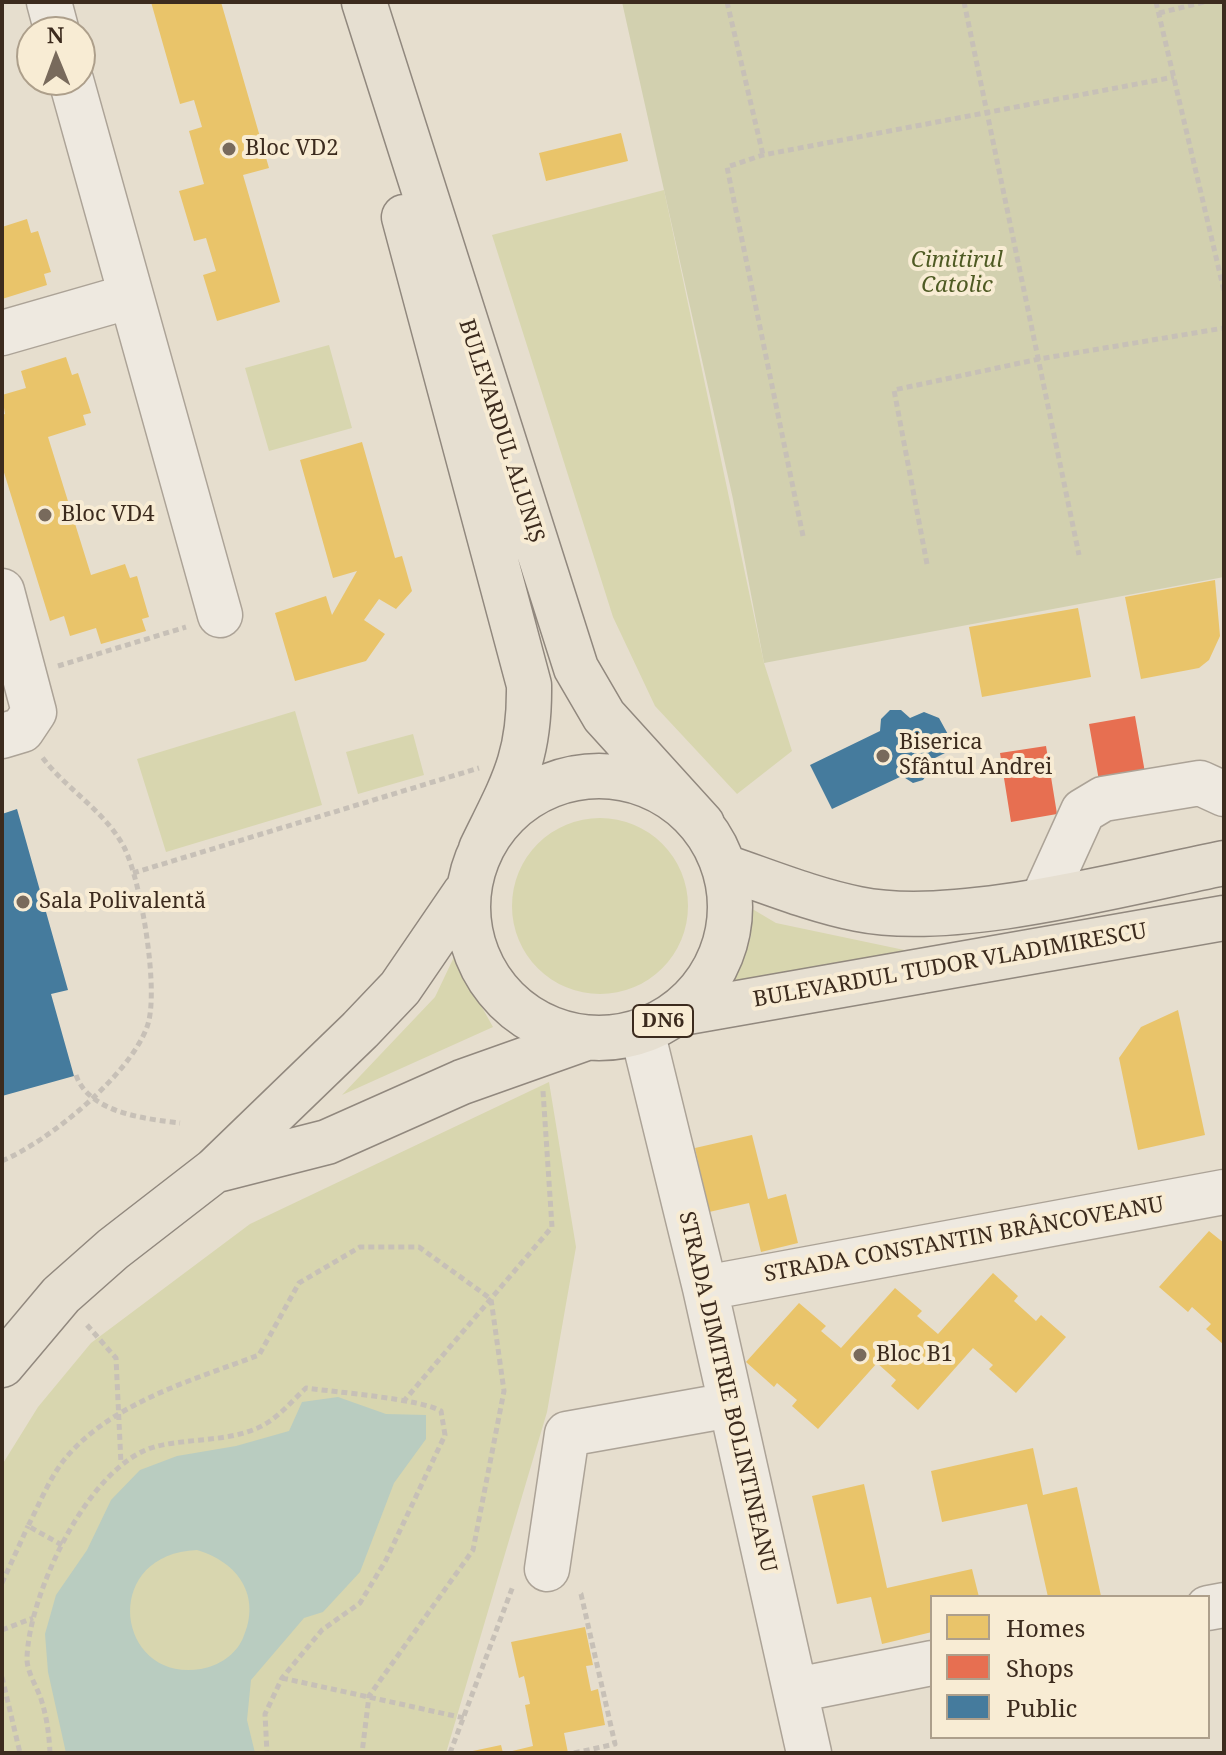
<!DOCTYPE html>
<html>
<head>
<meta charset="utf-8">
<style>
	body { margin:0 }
	#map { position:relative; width:1226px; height:1755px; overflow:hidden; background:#e6dece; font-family:"Noto Serif",serif }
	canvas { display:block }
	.frame { position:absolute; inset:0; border:4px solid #3c2b1e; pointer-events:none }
	.legend { position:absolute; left:930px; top:1595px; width:280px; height:144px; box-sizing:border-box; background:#f8ecd4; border:2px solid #ad9f8b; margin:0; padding:10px 14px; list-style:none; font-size:24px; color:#3c2b1e }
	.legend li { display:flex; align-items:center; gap:16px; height:40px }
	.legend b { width:40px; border:2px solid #ad9f8b }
	.north { position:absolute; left:16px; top:16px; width:80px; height:80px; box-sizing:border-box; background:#f8ecd4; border:2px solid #ad9f8b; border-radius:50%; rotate:359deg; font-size:22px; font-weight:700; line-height:32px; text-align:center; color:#3c2b1e }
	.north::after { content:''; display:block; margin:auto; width:28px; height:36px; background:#786a5c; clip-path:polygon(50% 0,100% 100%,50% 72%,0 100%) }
</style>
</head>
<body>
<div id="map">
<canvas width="1226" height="1755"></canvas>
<div class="frame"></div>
<ul class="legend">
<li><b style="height:22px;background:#e9c46a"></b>Homes</li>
<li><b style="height:22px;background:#e76f51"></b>Shops</li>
<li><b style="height:22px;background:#457b9d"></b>Public</li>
</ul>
<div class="north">N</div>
</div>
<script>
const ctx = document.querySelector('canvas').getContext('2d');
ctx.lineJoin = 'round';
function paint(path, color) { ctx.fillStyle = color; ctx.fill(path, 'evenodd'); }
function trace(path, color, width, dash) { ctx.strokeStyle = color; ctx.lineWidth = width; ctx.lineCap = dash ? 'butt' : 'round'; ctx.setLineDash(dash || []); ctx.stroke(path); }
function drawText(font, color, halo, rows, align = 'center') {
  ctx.font = font + ' "Noto Serif",serif'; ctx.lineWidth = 8; ctx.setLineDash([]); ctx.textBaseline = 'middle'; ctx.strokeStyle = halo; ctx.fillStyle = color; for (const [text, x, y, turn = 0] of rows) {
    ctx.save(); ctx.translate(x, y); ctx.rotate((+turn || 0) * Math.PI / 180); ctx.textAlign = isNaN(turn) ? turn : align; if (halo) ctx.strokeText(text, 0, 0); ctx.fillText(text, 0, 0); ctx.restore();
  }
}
const green = new Path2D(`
	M 664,190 L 764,663 L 792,751 L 737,794 L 655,706 L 613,617 L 492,235 Z
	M 329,345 L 352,428 L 269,451 L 245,368 Z
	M 295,711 L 322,805 L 166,852 L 137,759 Z
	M 413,734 L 424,775 L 358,794 L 346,752 Z
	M512 906a88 88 0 1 1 176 0a88 88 0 1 1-176 0Z
	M 749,907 L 776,923 L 909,951 L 733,983 L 751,936 Z
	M 454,957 L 493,1027 L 342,1095 L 435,997 Z
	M 549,1082 L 576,1247 L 547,1412 L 446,1753 L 2,1753 L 2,1465 L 38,1407 L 91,1343 L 250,1224 Z`);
const cemetery = new Path2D(`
	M 622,2 L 1224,2 L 1224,577 L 764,663 L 733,499 Z`);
const water = new Path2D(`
	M 338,1397 L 386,1414 L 426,1415 L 426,1439 L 394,1483 L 360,1572 L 323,1612 L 304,1618 L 251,1680 L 247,1720 L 255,1753 L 66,1753 L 48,1672 L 45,1634 L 56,1595 L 87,1550 L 111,1500 L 140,1470 L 177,1456 L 236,1446 L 289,1431 L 302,1402 ZM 197,1550 C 238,1562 262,1596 243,1638 C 236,1655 218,1666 201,1669 C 116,1683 99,1554 197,1550 Z`);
const homes = new Path2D(`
	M 151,2 L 221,2 L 269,168 L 243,175 L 280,302 L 217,321 L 203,275 L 216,271 L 206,238 L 194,241 L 179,191 L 204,184 L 189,131 L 202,127 L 194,100 L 180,104 Z
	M 621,133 L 628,161 L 546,181 L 539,153 Z
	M 27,219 L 31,233 L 38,231 L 51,272 L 44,274 L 47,285 L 2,299 L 2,227 Z
	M 66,357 L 72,375 L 78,373 L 91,413 L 83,415 L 86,425 L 48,437 L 91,575 L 125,564 L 130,578 L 137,576 L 149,617 L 142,619 L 146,631 L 101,644 L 96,628 L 70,636 L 64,616 L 50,621 L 2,466 L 2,415 L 5,414 L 2,395 L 26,388 L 21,371 Z
	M 362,442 L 395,558 L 402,556 L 412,591 L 396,609 L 379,599 L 364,620 L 385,634 L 366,661 L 295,681 L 275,613 L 326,596 L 332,615 L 357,571 L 333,578 L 300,460 Z
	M 1215,580 L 1220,636 L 1209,660 L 1199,668 L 1141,679 L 1125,597 Z
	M 1078,608 L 1091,677 L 982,697 L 969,627 Z
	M 1178,1010 L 1205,1135 L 1138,1150 L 1119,1058 L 1141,1027 Z
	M 752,1135 L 768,1199 L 786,1194 L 798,1243 L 761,1252 L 749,1203 L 709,1212 L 695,1148 Z
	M 1209,1231 L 1224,1243 L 1224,1345 L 1206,1329 L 1211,1324 L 1192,1307 L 1188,1312 L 1159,1287 Z
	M 993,1273 L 1018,1296 L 1014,1301 L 1036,1321 L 1041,1315 L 1066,1337 L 1016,1393 L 989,1369 L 993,1365 L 973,1348 L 918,1410 L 891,1386 L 896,1380 L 877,1363 L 818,1429 L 792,1406 L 797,1400 L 777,1383 L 774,1387 L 746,1362 L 799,1303 L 826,1326 L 821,1331 L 841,1348 L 895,1288 L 922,1311 L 917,1316 L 938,1334 Z
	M 1033,1448 L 1043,1495 L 1077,1487 L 1101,1596 L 1048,1597 L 1027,1504 L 942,1522 L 931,1471 Z
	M 864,1484 L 887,1588 L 972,1569 L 979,1597 L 932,1597 L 932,1632 L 882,1644 L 871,1597 L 837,1604 L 812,1496 Z
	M 585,1627 L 593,1665 L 586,1666 L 591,1691 L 598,1689 L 605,1725 L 564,1733 L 568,1753 L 504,1753 L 533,1746 L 525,1705 L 530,1704 L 524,1676 L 519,1678 L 511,1642 Z
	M 501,1745 L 503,1753 L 469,1753 L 468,1752 Z`);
const shops = new Path2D(`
	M 1135,716 L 1150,801 L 1104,809 L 1089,724 Z
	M 1046,746 L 1057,814 L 1011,822 L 1000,753 Z`);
const public = new Path2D(`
	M 890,710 L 901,710 L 910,718 L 924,712 L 939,718 L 950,738 L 945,753 L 931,760 L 931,769 L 923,780 L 913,783 L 902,776 L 832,809 L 810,765 L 880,731 L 881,719 Z
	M 17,809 L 68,990 L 51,994 L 74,1076 L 2,1096 L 2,814 Z`);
const path = new Path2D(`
	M 727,2 L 763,155
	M 964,2 L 1079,555
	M 1156,2 L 1224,291
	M 1159,13 L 1204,2
	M 803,536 L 727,167 L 763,155 L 1174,77
	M 927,564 L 894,390 L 1039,359 L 1224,328
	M 58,666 L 186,627
	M 133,873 L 479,768
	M 76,1075 C 89,1113 146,1119 180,1123
	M 2,1161 C 49,1141 129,1076 147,1027 C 160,993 141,880 124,847 C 104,810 67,790 42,757
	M 87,1325 L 116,1358 L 121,1464
	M 403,1402 L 552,1227 L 543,1091
	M 62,1545 L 28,1526 C 39,1505 49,1479 64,1460 C 110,1403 193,1380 259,1355 L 299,1283 L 360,1247 L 419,1247 L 491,1299 L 504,1391 L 473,1550 L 369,1696 L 362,1753
	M 2,1583 L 28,1526
	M 2,1630 L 33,1618
	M 2,1677 L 20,1753
	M 282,1678 L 464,1718
	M 50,1753 C 49,1734 47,1718 41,1699 C 37,1687 27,1672 27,1659 C 28,1595 90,1461 158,1446 C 195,1437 238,1443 270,1421 C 283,1412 294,1399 306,1388 C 335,1392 421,1399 441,1411 L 445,1435 L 386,1560 L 360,1603 L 322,1630 L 282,1678 L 265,1714 L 267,1753
	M 450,1753 L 513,1586
	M 574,1753 L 615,1744 L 581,1594 L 578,1591`);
const minor = new Path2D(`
	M 49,2 L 57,32
	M 71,80 L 220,615
	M 2,333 L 131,296
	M 2,591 L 34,712 L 22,730 L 2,736
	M 1043,899 L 1083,811 L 1103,799 L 1200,783 L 1224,794
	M 642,1031 L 705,1288 L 809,1753
	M 705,1288 L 1224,1192
	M 547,1569 L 567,1434 L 730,1405
	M 1208,1608 L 1224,1605
	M 796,1690 L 932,1663`);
const major = new Path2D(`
	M 364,2 L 576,668 L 604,716 L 702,824
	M 404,217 L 529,685 C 530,759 512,785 481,849
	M468 907a131 131 0 1 1 262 0a131 131 0 1 1-262 0Z
	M 725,867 C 769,882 813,900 858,909 C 955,929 1124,883 1224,863
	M 676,1014 L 1224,918
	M 217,1170 L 327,1142 L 462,1082 L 586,1038
	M 2,1365 L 61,1295 L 113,1249 L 215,1170 L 360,1030 L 400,988 L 465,893`);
const markers = [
	[229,149,8,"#786a5c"],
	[45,515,8,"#786a5c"],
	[883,756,8,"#786a5c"],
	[23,902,8,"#786a5c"],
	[860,1355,8,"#786a5c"]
];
const shields = [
	[663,1021,60]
];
const shieldNames = [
	["DN6",663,1021]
];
const poiNames = [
	["Bloc VD2",245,149],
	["Bloc VD4",61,515],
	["Biserica",899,743],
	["Sfântul Andrei",899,768],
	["Sala Polivalentă",39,902],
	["Bloc B1",876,1355]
];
const parkNames = [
	["Cimitirul",957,261],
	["Catolic",957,286]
];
const streetNames = [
	["BULEVARDUL ALUNIȘ",501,431,72],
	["BULEVARDUL TUDOR VLADIMIRESCU",950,966,-10],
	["STRADA CONSTANTIN BRÂNCOVEANU",964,1240,-10],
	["STRADA DIMITRIE BOLINTINEANU",727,1392,77]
];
paint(green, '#d8d6af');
paint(cemetery, '#d2d0af');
paint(water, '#b9ccc0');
paint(homes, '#e9c46a');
paint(shops, '#e76f51');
paint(public, '#457b9d');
trace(minor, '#aca397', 47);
trace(major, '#91887e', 47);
trace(path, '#c7c0b7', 5, [6, 4]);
trace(minor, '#eee9e0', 44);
trace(major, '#e6dfd1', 44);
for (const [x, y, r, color] of markers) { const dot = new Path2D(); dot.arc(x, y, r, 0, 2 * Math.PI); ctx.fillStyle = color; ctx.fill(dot); trace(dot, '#f8ecd4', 3); }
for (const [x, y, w] of shields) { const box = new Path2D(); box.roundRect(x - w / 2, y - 16, w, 32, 6); ctx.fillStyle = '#f8ecd4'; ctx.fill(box); trace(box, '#3c2b1e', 2); }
drawText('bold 20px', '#3c2b1e', null, shieldNames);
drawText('22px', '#3c2b1e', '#f8ecd4', poiNames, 'left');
drawText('italic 22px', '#4e5a23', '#f8ecd4', parkNames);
drawText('22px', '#3c2b1e', '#f8ecd4', streetNames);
</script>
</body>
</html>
